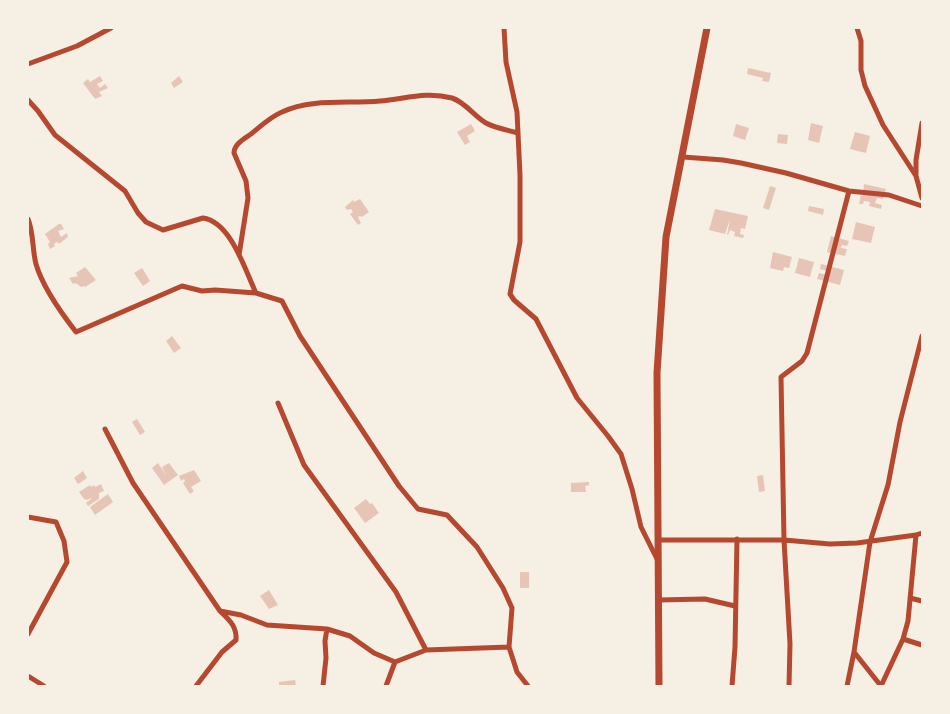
<!DOCTYPE html>
<html>
<head>
<meta charset="utf-8">
<style>
	body { margin:0 }
	#map { position:relative; width:950px; height:714px; overflow:hidden; background:#f6efe4; font-family:Cabin,sans-serif }
	canvas { display:block }
	.frame { position:absolute; inset:0; border:29px solid #f6efe4; pointer-events:none }
</style>
</head>
<body>
<div id="map">
<canvas width="950" height="714"></canvas>
<div class="frame"></div>
</div>
<script>
const ctx = document.querySelector('canvas').getContext('2d');
ctx.lineJoin = 'round';
function paint(path, color) { ctx.fillStyle = color; ctx.fill(path, 'evenodd'); }
function trace(path, color, width, dash) { ctx.strokeStyle = color; ctx.lineWidth = width; ctx.lineCap = dash ? 'butt' : 'round'; ctx.setLineDash(dash || []); ctx.stroke(path); }
const building = new Path2D(`
	M 748,68 L 771,73 L 769,82 L 762,81 L 763,78 L 747,74 Z
	M 100,76 L 103,81 L 97,84 L 100,88 L 105,84 L 108,88 L 99,92 L 102,96 L 95,99 L 83,83 L 88,79 L 90,82 Z
	M 179,76 L 183,82 L 174,88 L 171,83 Z
	M 811,123 L 823,126 L 819,143 L 808,140 Z
	M 471,124 L 475,131 L 467,136 L 470,142 L 465,145 L 457,132 Z
	M 736,124 L 749,128 L 745,140 L 733,136 Z
	M 855,132 L 870,136 L 866,153 L 850,149 Z
	M 778,134 L 788,135 L 787,144 L 777,143 Z
	M 864,184 L 886,189 L 883,199 L 877,198 L 875,203 L 882,205 L 881,209 L 869,206 L 870,202 L 864,201 L 863,204 L 859,204 L 861,195 L 863,196 Z
	M 770,186 L 776,188 L 769,210 L 763,208 Z
	M 360,199 L 369,212 L 362,217 L 360,216 L 358,217 L 361,223 L 358,225 L 350,214 L 353,212 L 351,209 L 347,210 L 345,207 L 353,200 L 354,202 Z
	M 809,206 L 824,209 L 823,215 L 808,211 Z
	M 715,209 L 748,216 L 745,229 L 741,228 L 740,234 L 744,235 L 743,238 L 734,236 L 735,232 L 730,230 L 728,235 L 727,235 L 730,219 L 725,234 L 709,230 Z
	M 856,222 L 875,227 L 871,243 L 852,239 Z
	M 59,224 L 61,224 L 64,229 L 58,231 L 61,237 L 67,233 L 68,237 L 59,244 L 58,242 L 55,243 L 54,244 L 55,246 L 50,249 L 48,244 L 50,242 L 45,234 Z
	M 831,236 L 849,241 L 847,246 L 842,245 L 841,248 L 847,249 L 845,256 L 827,252 Z
	M 773,252 L 792,257 L 789,268 L 784,267 L 783,271 L 770,268 Z
	M 799,258 L 814,262 L 810,277 L 795,273 Z
	M 821,264 L 844,270 L 840,285 L 817,279 L 819,273 L 827,275 L 828,271 L 820,269 Z
	M 85,267 L 96,280 L 85,287 L 84,286 L 81,287 L 76,283 L 73,284 L 69,278 L 78,276 L 76,273 Z
	M 142,268 L 150,281 L 143,286 L 134,273 Z
	M 172,336 L 181,348 L 174,353 L 166,341 Z
	M 137,419 L 145,432 L 140,435 L 132,422 Z
	M 158,463 L 166,475 L 162,467 L 169,463 L 178,475 L 164,485 L 152,468 Z
	M 194,470 L 201,481 L 191,487 L 194,491 L 190,494 L 183,483 L 185,481 L 184,479 L 181,481 L 179,476 Z
	M 83,471 L 87,478 L 78,484 L 74,478 Z
	M 763,475 L 765,491 L 759,492 L 757,476 Z
	M 589,482 L 589,485 L 585,486 L 586,492 L 571,492 L 571,483 Z
	M 101,484 L 104,491 L 99,493 L 99,499 L 88,506 L 86,503 L 91,499 L 91,498 L 87,500 L 84,499 L 79,492 L 90,485 L 91,487 L 94,485 L 95,487 Z
	M 108,494 L 113,502 L 95,515 L 90,507 Z
	M 366,499 L 370,504 L 372,503 L 379,513 L 365,523 L 354,508 Z
	M 520,572 L 529,572 L 529,588 L 520,588 Z
	M 269,590 L 278,605 L 269,609 L 260,596 Z
	M 295,680 L 296,686 L 279,686 L 279,682 Z`);
const minor = new Path2D(`
	M 504,28 L 506,62 L 517,112 L 520,175 L 520,242 L 510,294 L 514,300 L 536,319 L 577,398 L 608,436 L 621,454 L 632,489 L 641,527 L 658,561
	M 857,28 L 861,41 L 861,70 L 865,86 L 883,125 L 916,176
	M 28,64 L 77,46 L 111,28
	M 28,100 L 38,111 L 55,135 L 125,191 L 138,213 L 146,222 L 163,230 L 203,218 C 231,222 245,270 256,293
	M 922,123 L 916,160 L 916,176 L 922,198
	M 683,157 L 723,160 L 741,163 L 786,173 L 849,191 L 889,195 L 922,206
	M 28,219 C 34,234 32,249 36,264 C 42,285 62,314 76,332 L 182,286 L 202,291 L 215,290 L 256,293 L 282,301 L 300,336 L 399,486 L 418,509 L 447,515 L 477,547 L 503,588 L 512,608 L 509,647 L 517,672 L 528,686
	M 239,255 L 248,198 L 246,181 L 234,153 C 234,144 244,139 251,134 C 261,126 270,117 282,112 C 312,98 348,104 380,101 C 405,99 426,91 452,98 C 465,102 474,116 486,123 C 495,128 507,130 518,133
	M 278,403 L 304,465 L 396,592 L 426,650
	M 105,429 L 133,483 L 220,611 C 229,620 237,626 236,640 L 222,652 L 196,686
	M 28,517 L 56,522 L 64,541 L 67,562 L 28,634
	M 658,540 L 784,540 L 830,544 L 857,543 L 916,535 L 922,533
	M 910,598 L 922,601
	M 658,600 L 705,599 L 735,606
	M 220,611 L 241,615 L 267,625 L 327,629 L 350,636 L 374,653 L 395,662 L 386,686
	M 903,639 L 922,645
	M 854,652 L 881,686
	M 395,662 L 426,650 L 509,647
	M 28,676 L 44,686
	M 323,686 L 326,658 L 325,641 L 327,629
	M 732,686 L 735,647 L 737,539
	M 789,686 L 790,644 L 784,540 L 781,377 L 802,361 L 807,353 L 849,191
	M 847,686 L 854,652 L 870,542 L 888,485 L 900,422 L 922,336
	M 881,686 L 903,639 L 908,621 L 916,535`);
const tertiary = new Path2D(`
	M 659,686 L 657,373 L 666,237 L 707,28`);
paint(building, '#e6c5b7');
trace(minor, '#b5482f', 5);
trace(tertiary, '#b5482f', 7);
</script>
</body>
</html>
